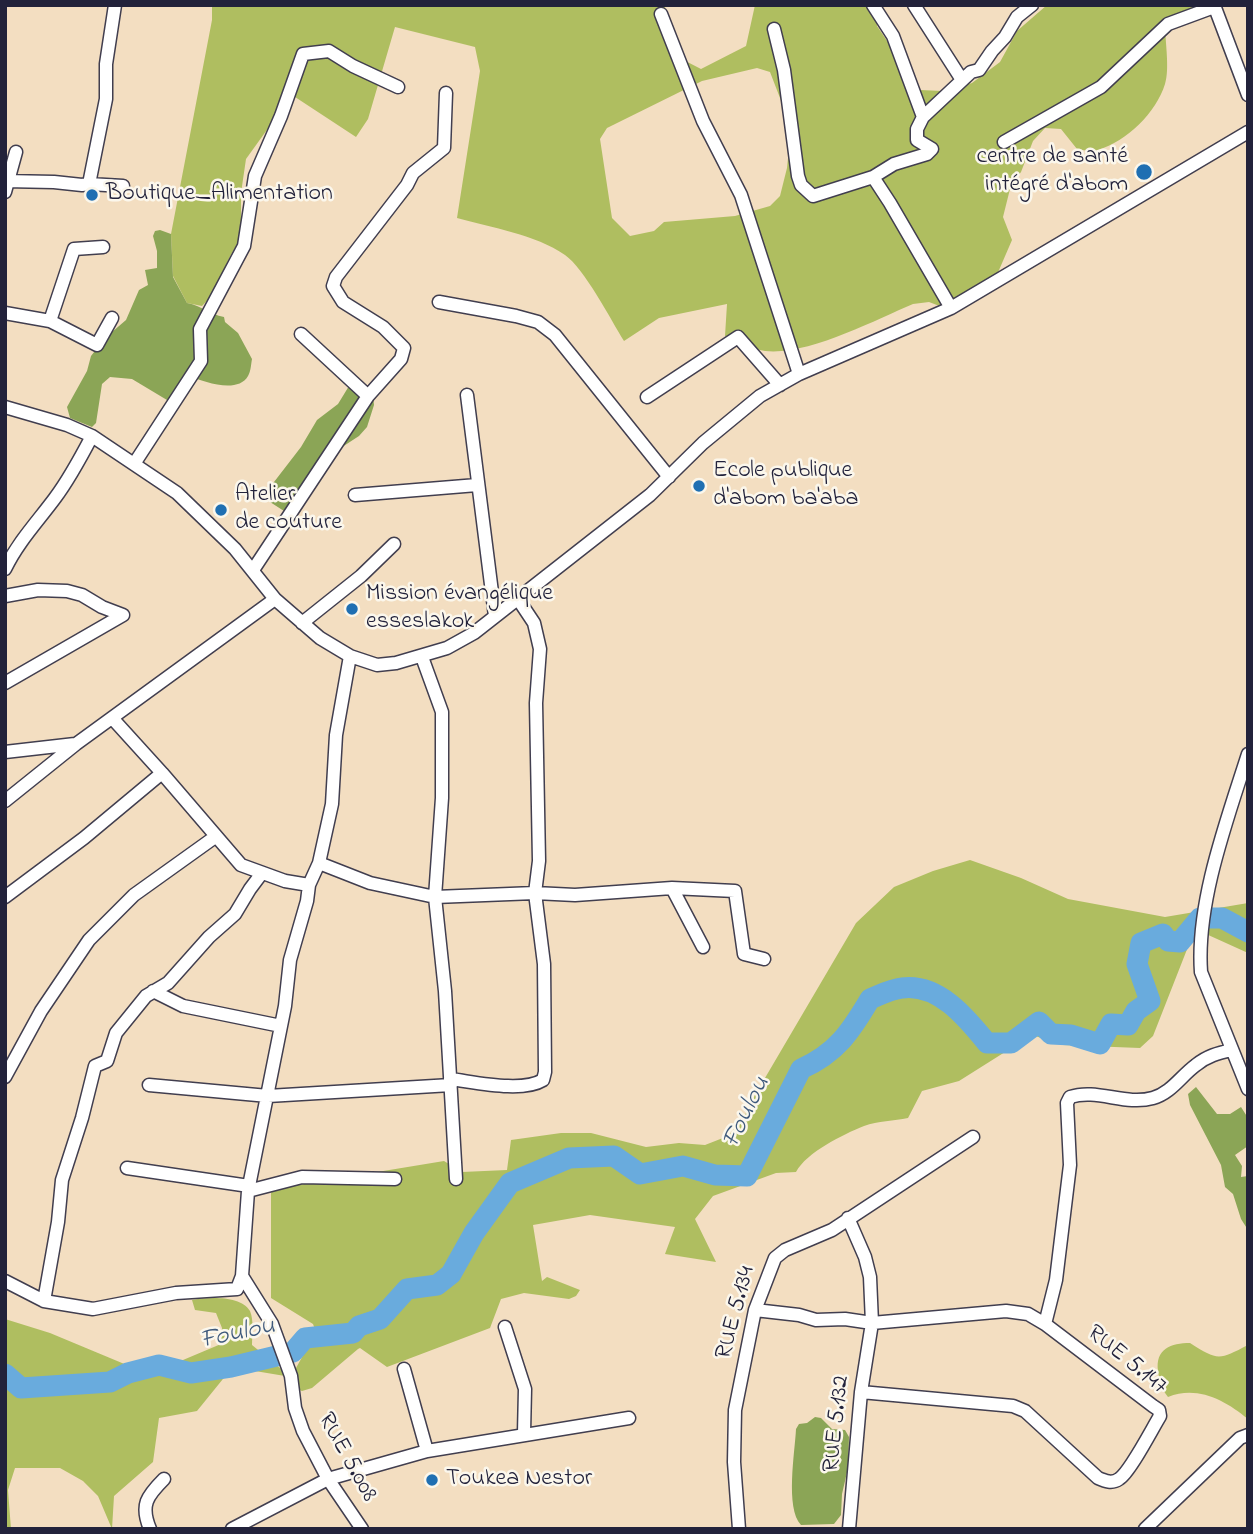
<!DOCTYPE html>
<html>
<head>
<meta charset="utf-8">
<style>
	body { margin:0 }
	#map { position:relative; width:1253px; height:1534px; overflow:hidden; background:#f3dec1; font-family:"Indie Flower",sans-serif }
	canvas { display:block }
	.frame { position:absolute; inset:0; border:7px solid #22223b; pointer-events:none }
</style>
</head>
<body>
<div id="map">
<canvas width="1253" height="1534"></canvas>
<div class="frame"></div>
</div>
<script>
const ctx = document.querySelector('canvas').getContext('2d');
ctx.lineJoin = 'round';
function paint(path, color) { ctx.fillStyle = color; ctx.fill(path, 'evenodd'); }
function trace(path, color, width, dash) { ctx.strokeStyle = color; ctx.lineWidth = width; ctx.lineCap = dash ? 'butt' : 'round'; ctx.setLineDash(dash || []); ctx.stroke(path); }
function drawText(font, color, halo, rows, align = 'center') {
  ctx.font = font + ' "Indie Flower",sans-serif'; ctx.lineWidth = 5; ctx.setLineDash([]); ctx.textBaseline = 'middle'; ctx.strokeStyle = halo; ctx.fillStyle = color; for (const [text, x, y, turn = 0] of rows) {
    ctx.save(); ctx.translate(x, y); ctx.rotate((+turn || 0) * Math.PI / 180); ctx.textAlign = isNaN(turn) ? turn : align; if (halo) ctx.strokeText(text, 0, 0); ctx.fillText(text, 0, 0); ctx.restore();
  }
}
const green = new Path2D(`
	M 212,5 L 665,5 L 668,52 L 701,69 L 746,46 L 755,5 L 878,5 L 877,26 L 920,90 L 943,91 L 972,83 L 1000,62 L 1017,31 L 1047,5 L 1213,5 L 1165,24 C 1165,41 1170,69 1165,84 C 1156,113 1127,141 1098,150 C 1092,152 1083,150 1077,149 L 1061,129 L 1045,128 L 1033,141 L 1021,172 L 1011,185 L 1003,217 L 1012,240 L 993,284 L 950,310 L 929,302 L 913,304 C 875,320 807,356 765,351 C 752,349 737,341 725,336 L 727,304 L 659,318 L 624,341 C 611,320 584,268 565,255 C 535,234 492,228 457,218 L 480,71 L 475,47 L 395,27 L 368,119 L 356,137 L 292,95 L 246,159 L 241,193 L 241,240 C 223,260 222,288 202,306 L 187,303 L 173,276 L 171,234 L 212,20 ZM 757,68 L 770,72 L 785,111 L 790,139 L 787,168 L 780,196 L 770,206 L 735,216 L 664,222 L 654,231 L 630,236 L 612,218 L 600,139 L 607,128 L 702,81 Z
	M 970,860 L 1021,878 L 1068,899 L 1165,917 L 1248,903 L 1248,953 L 1195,929 L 1153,1036 L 1140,1048 L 1063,1045 L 1032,1035 L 959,1081 L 922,1091 L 908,1118 C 894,1121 878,1121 864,1126 C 842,1135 807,1152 796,1172 L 776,1173 L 713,1196 L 695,1219 L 716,1262 L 665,1254 L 675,1227 L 590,1215 L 533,1225 L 542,1281 L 547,1277 L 580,1290 L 576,1296 L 569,1299 L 524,1293 L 501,1299 L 490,1328 L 387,1367 L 360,1348 L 358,1349 L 312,1388 L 302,1391 L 297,1389 L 291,1377 L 249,1370 L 227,1374 L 197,1411 L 159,1418 L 153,1462 L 114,1496 L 112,1529 L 98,1496 L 83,1481 L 60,1468 L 15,1468 L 8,1490 L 11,1529 L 5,1529 L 5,1319 L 50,1333 L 134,1368 L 164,1368 L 221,1344 L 222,1328 L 216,1313 L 195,1310 L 192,1300 C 207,1297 241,1295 250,1311 C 254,1320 252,1335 252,1345 L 291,1377 L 316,1332 L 313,1324 L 271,1298 L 271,1193 L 274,1189 L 444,1161 L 462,1172 L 507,1170 L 511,1140 L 561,1133 L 591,1133 L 646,1147 L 679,1143 L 705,1145 L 728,1136 L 742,1121 L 755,1095 L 856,923 L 894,887 L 933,871 Z
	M 1190,1343 C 1218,1361 1219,1360 1248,1345 L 1248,1419 C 1225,1400 1197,1385 1168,1397 C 1161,1388 1160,1382 1158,1371 C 1155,1349 1171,1343 1190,1343 Z`);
const forest = new Path2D(`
	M 160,230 L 171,234 L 173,277 L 187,303 C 202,306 209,314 224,317 L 225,322 L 238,333 L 252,359 C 251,364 251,371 248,376 C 238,394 204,382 189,376 L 176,394 L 167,400 L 132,379 L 110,377 L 102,384 L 96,423 L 92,427 L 70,418 L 67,407 L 87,371 L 91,356 L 105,338 L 126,320 L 139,290 L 148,285 L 145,270 L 157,268 L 157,251 L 153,236 L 155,231 Z
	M 349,386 L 373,395 L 374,405 L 367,427 L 359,436 L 336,451 L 294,510 L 284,511 L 270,502 L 269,492 L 274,482 L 301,447 L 317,420 L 338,404 Z
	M 1196,1087 L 1217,1114 L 1230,1114 L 1241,1107 L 1248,1118 L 1248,1146 L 1235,1155 L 1242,1166 L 1241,1177 L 1248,1176 L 1248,1230 L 1241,1219 L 1233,1194 L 1225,1187 L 1221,1165 L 1190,1105 L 1188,1094 Z
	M 815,1417 L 821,1418 L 832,1429 L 845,1430 L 849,1437 L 848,1468 L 842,1494 L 841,1515 L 834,1524 L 801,1525 C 785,1508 795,1452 796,1429 L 799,1424 L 807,1423 Z`);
const river = new Path2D(`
	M 5,1374 L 21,1388 L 110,1382 L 128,1373 L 159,1365 L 191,1373 L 231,1367 L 293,1352 L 305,1338 L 353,1333 L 359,1326 L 380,1319 L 407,1289 L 437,1285 L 451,1274 L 474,1233 L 510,1183 L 569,1158 L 614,1156 L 640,1174 L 683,1166 L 715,1175 L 747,1176 L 801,1069 C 837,1053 851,1031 870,999 C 880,995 891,989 902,988 C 938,983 966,1017 987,1043 L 1011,1043 L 1039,1022 L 1051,1034 L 1071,1035 L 1100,1044 L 1111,1024 L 1128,1025 L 1136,1011 L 1150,1001 L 1137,964 L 1141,943 L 1163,934 L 1168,941 L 1180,942 L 1200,918 L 1222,918 L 1248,932`);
const minor = new Path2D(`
	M 914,5 L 962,80
	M 1214,5 L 1248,95
	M 661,14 L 703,121 L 741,195 L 799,374
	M 774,29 L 784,70 L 798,176 L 801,185 L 813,196 L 873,177 L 894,164 L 927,154 L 932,149 L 917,140 L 917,129 L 923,117 L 893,36 L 873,5
	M 923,117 L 971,72 L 979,70 L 992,51 L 1005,37 L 1017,17 L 1032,5
	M 1004,142 L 1101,87 L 1168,24 L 1214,7
	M 873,177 L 890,203 L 951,308
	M 5,181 L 54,182 L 82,185 L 89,184 L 106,99 L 106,64 L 115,5
	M 89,184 L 123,186
	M 5,192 L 16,152
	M 439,302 L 516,316 L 538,322 L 555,335 L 669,477
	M 5,313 L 50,321 L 97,345 L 112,318
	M 50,321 L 74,249 L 103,247
	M 301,334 L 368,396
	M 467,395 L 495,616
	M 647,397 L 738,337 L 780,385
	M 5,407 L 67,425 L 92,436 L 177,493 L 235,549 L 275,599 L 320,638 L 350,656 L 377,665 L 396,663 L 447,648 L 474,633 L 650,495 L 703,443 L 760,396 L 799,374 L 951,308 L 1248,132
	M 134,464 L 201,361 L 200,329 L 244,246 L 255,176 L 281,116 L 303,54 L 329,51 L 353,66 L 398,87
	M 355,495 L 477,485
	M 5,569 C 18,542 38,521 55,498 C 70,478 81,457 92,436
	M 253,570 L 368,396 L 401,359 L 404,348 L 383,327 L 343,302 L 333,286 L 336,277 L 407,185 L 413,173 L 444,148 L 446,93
	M 5,596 L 38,590 L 67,591 L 82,595 L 102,607 L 123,615 L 5,683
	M 302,623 L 361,576 L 394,544
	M 350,656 L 336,735 L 332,804 L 319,863 L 309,885 L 307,901 L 290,960 L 285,1006 L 248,1191 L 242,1276 L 272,1324 L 291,1376 L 295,1408 L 303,1431 L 328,1479 L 362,1529
	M 422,657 L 442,712 L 442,798 L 435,897 L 445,991 L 456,1179
	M 113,719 L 162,773 L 241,865 L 285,881 L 309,885
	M 5,752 L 75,744
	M 1248,754 C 1227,820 1196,903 1201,972 L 1248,1089
	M 5,801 L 76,744 L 275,599
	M 319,863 L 370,883 L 435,897 L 535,893 L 575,895 L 672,888 L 735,891 L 744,954 L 764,959
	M 672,888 L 703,947
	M 5,897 L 84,838 L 162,773
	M 153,991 L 183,1006 L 281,1026
	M 5,1077 L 41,1011 L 89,940 L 134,895 L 215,837
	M 450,1079 C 475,1082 522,1093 543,1080 L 545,1072 L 544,964 L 535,893 L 539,861 L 536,703 L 540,649 L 534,623 L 518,599
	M 149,1085 L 268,1096 L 451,1085
	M 127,1168 L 249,1186
	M 248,1191 L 302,1177 L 395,1179
	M 848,1218 L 865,1257 L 870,1277 L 872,1323 L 861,1392 L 849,1529
	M 5,1281 L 44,1301 L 93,1309 L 176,1293 L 237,1289 L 242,1276
	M 44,1301 L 58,1222 L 62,1180 L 82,1118 L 95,1066 L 107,1061 L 116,1033 L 146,996 L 168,983 L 209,937 L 235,914 L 250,889 L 262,873
	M 755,1310 L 799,1315 L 816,1320 L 845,1319 L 872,1323 L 1006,1311 L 1028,1314 L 1045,1324 L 1153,1406 L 1159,1410 L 1160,1416 C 1152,1429 1130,1472 1119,1479 C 1112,1484 1105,1481 1098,1478 L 1025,1411 L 1013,1406 L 861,1392
	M 1045,1324 L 1056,1280 L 1070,1165 L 1067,1103 L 1070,1097 C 1097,1088 1125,1106 1153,1098 C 1171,1093 1181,1076 1196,1065 C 1207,1056 1218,1053 1232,1050
	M 505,1327 L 525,1389 L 524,1433
	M 404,1369 L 427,1451
	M 150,1529 C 140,1505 147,1496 164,1479
	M 232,1529 L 328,1479 L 427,1451 L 629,1418
	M 739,1529 L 734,1462 L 735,1410 L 755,1310 L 775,1258 L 785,1250 L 832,1230 L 973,1137
	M 1145,1529 L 1240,1438 L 1248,1435`);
const markers = [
	[1144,172,9,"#1f6fb2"],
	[92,195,7,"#1f6fb2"],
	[699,486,7,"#1f6fb2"],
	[221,510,7,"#1f6fb2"],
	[352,609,7,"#1f6fb2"],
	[432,1480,7,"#1f6fb2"]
];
const poiNames = [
	["centre de santé",1128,158,"right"],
	["intégré d'abom",1128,186,"right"],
	["Boutique_Alimentation",106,195],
	["Ecole publique",713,472],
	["d'abom ba'aba",713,500],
	["Atelier",235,496],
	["de couture",235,524],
	["Mission évangélique",366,595],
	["esseslakok",366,623],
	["Toukea Nestor",446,1480]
];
const streetNames = [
	["RUE 5.134",737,1313,-75],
	["RUE 5.147",1126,1361,39],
	["RUE 5.132",838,1424,-84],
	["RUE 5.008",346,1458,61]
];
const waterNames = [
	["Foulou",748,1113,-64],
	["Foulou",238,1335,-12]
];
paint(green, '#afbe60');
paint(forest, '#8ba556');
trace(river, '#69abdd', 21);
trace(minor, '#413e4f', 15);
trace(minor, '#fff', 12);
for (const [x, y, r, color] of markers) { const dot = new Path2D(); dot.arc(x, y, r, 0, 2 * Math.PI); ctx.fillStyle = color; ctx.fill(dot); trace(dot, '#fbf7ec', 2.5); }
drawText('24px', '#22223b', '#fbf7ec', poiNames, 'left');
drawText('24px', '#22223b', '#fbf7ec', streetNames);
drawText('italic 26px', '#3e597c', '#fbf7ec', waterNames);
</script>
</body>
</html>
